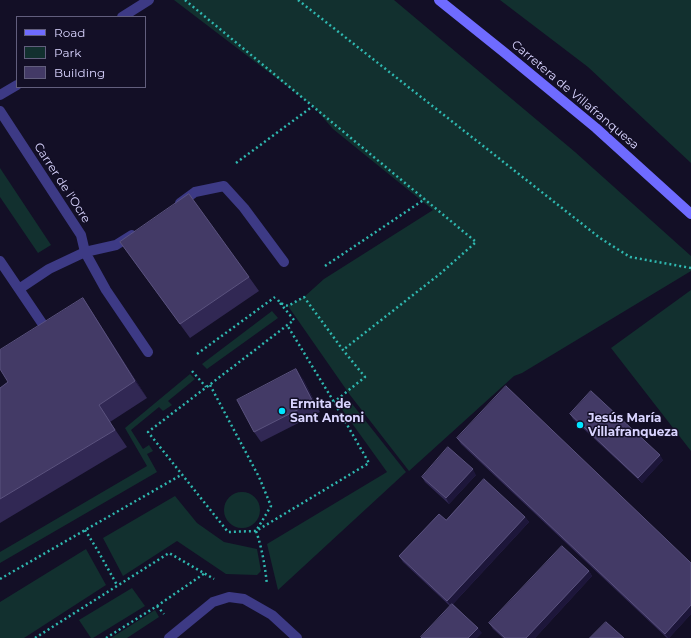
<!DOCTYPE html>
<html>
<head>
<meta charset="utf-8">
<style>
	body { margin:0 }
	#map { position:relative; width:691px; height:638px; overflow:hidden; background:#130f26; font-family:Montserrat,sans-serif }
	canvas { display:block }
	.legend { position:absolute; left:16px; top:16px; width:130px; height:72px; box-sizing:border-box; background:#130f26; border:1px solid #625e7d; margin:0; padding:5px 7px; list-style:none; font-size:12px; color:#d9d4ff }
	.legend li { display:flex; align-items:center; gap:8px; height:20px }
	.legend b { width:20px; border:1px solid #625e7d }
</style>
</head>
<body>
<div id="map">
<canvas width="691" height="638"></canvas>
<ul class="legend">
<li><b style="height:5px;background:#6f6bff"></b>Road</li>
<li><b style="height:11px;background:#12302f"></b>Park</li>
<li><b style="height:11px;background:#433a66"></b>Building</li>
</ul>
</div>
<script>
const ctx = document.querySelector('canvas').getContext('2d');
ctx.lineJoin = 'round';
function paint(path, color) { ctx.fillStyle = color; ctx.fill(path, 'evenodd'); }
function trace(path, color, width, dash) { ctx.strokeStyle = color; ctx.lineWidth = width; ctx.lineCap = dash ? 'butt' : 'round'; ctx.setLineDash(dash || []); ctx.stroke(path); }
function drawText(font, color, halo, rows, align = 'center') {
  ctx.font = font + ' Montserrat,sans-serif'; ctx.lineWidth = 3; ctx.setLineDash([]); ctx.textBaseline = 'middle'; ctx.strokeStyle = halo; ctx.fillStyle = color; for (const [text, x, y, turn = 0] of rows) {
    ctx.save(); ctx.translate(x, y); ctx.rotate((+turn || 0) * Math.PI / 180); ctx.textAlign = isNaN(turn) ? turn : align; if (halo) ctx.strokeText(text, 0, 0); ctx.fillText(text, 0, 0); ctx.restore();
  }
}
const green = new Path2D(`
	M 174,0 L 394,0 L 575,152 L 691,256 L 691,271 L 522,373 L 514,376 L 409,471 L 350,395 L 288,306 L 304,297 L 324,279 L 433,210 L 333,129 L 313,106 Z
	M 500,0 L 691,0 L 691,163 L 588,67 Z
	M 0,168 L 51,245 L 38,253 L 0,197 Z
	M 691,290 L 691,451 L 611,348 Z
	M 272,311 L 278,318 L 207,369 L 202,364 Z
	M 190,374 L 195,379 L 168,401 L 172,405 L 163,411 L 159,407 L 131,430 L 143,449 L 149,445 L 153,451 L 147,454 L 157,472 L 0,563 L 0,552 L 147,466 L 125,428 Z
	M 349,400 L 406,472 L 278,590 L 267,544 L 387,472 L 341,408 Z
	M224 510a18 18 0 1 1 36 0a18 18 0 1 1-36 0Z
	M 175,496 L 197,523 L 224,542 L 257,549 L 261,571 L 257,575 L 226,574 L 177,541 L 123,576 L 103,538 Z
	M 86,549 L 106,585 L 24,638 L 0,638 L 0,602 Z
	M 132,588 L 145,606 L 93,638 L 91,638 L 79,620 Z
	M 155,610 L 159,617 L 127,638 L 111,638 Z`);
const path = new Path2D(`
	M 185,0 L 476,242 L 441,273 L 343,350
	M 298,0 L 600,238 L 630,257 L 691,268
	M 236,163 L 313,106
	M 325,266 L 425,199
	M 278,300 L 280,303 L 288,306 L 304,297 L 343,350 L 365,377 L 334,402
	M 280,303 L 294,320 L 148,432 L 228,532 L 256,531 L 369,463 L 334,402 L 287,325
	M 197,354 L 275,297
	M 192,371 L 206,387
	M 210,385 L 259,477 L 271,506 L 256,531 C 262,548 265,566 267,585
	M 85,530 L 98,551 L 117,585
	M 0,579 L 181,475
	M 157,606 L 164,614
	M 35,638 L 169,553 L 214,579
	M 106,638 L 157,606 L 205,573`);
const minor = new Path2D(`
	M 122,17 L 149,0
	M 0,95 L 17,85
	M 0,111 L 81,235 L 85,252 L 106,290 L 148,352
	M 180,203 L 195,192 L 224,186 L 244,208 L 284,262
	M 0,261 L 46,329 L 42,333
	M 19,289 L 49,269 L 85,252 L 116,245 L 132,235
	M 169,638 L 213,602 L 229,597 L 244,599 L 272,615 L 297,638`);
const secondary = new Path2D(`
	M 439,0 L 505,53 L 596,128 L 691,214`);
const wall = new Path2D(`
	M 120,242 L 249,277 L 259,291 L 190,338 Z
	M 83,298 L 94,315 L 147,398 L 110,422 L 127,447 L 0,523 L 0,388 L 8,382 Z
	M 303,379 L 320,412 L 261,442 L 254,432 Z
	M 570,414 L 663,460 L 642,483 L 573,419 Z
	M 457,438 L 691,563 L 691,614 L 669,638 L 667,638 L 461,444 Z
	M 476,475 L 449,504 L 425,482 L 422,477 Z
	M 525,517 L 529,522 L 453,604 L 482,633 L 450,606 L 403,562 L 399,556 L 446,520 Z
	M 589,571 L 592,576 L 535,638 L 503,638 L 493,629 L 489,623 Z`);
const shadedWall = new Path2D(`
	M 83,298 L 94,315 L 147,398 L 135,381 Z
	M 296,369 L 303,379 L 320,412 L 313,402 Z
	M 660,455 L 663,460 L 642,483 L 638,478 Z
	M 473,469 L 476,475 L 449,504 L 446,498 Z
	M 525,517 L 529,522 L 451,606 L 447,601 Z
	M 589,571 L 592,576 L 535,638 L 526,638 Z
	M 691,605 L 691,614 L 669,638 L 668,638 L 665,634 Z
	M 478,628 L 482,633 L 477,638 L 468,638 Z`);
const building = new Path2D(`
	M 189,194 L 249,277 L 180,324 L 120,242 Z
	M 83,298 L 135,381 L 99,405 L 115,430 L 0,499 L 0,388 L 8,382 L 0,369 L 0,350 Z
	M 296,369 L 313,402 L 254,432 L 237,400 Z
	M 506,386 L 691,563 L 691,605 L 665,634 L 457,438 Z
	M 591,391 L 660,455 L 638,478 L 570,414 Z
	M 448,447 L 473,469 L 446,498 L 422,477 Z
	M 484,479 L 525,517 L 447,601 L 399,556 L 439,514 L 446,520 Z
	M 562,546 L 589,571 L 526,638 L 505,638 L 489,623 Z
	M 452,604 L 478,628 L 468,638 L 422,638 L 421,637 Z
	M 606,622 L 624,638 L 590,638 Z`);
const markers = [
	[282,411,4,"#00e5ff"],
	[580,425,4,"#00e5ff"]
];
const streetNames = [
	["Carretera de Villafranquesa",575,95,40],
	["Carrer de l'Ocre",62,183,57]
];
const poiNames = [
	["Ermita de",290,404],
	["Sant Antoni",290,418],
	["Jesús María",588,418],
	["Villafranqueza",588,432]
];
paint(green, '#12302f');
trace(path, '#2fb8b0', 2.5, [2, 3]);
trace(minor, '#3d3a85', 10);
trace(secondary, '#6f6bff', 10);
paint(wall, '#312854');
paint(shadedWall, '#1d163a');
paint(building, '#433a66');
trace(building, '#5a527e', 1);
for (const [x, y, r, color] of markers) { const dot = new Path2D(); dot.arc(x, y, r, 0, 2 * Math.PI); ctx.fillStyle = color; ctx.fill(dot); trace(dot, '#130f26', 1.5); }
drawText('12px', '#d9d4ff', '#130f26', streetNames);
drawText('bold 12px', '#d9d4ff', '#130f26', poiNames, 'left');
</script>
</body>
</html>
